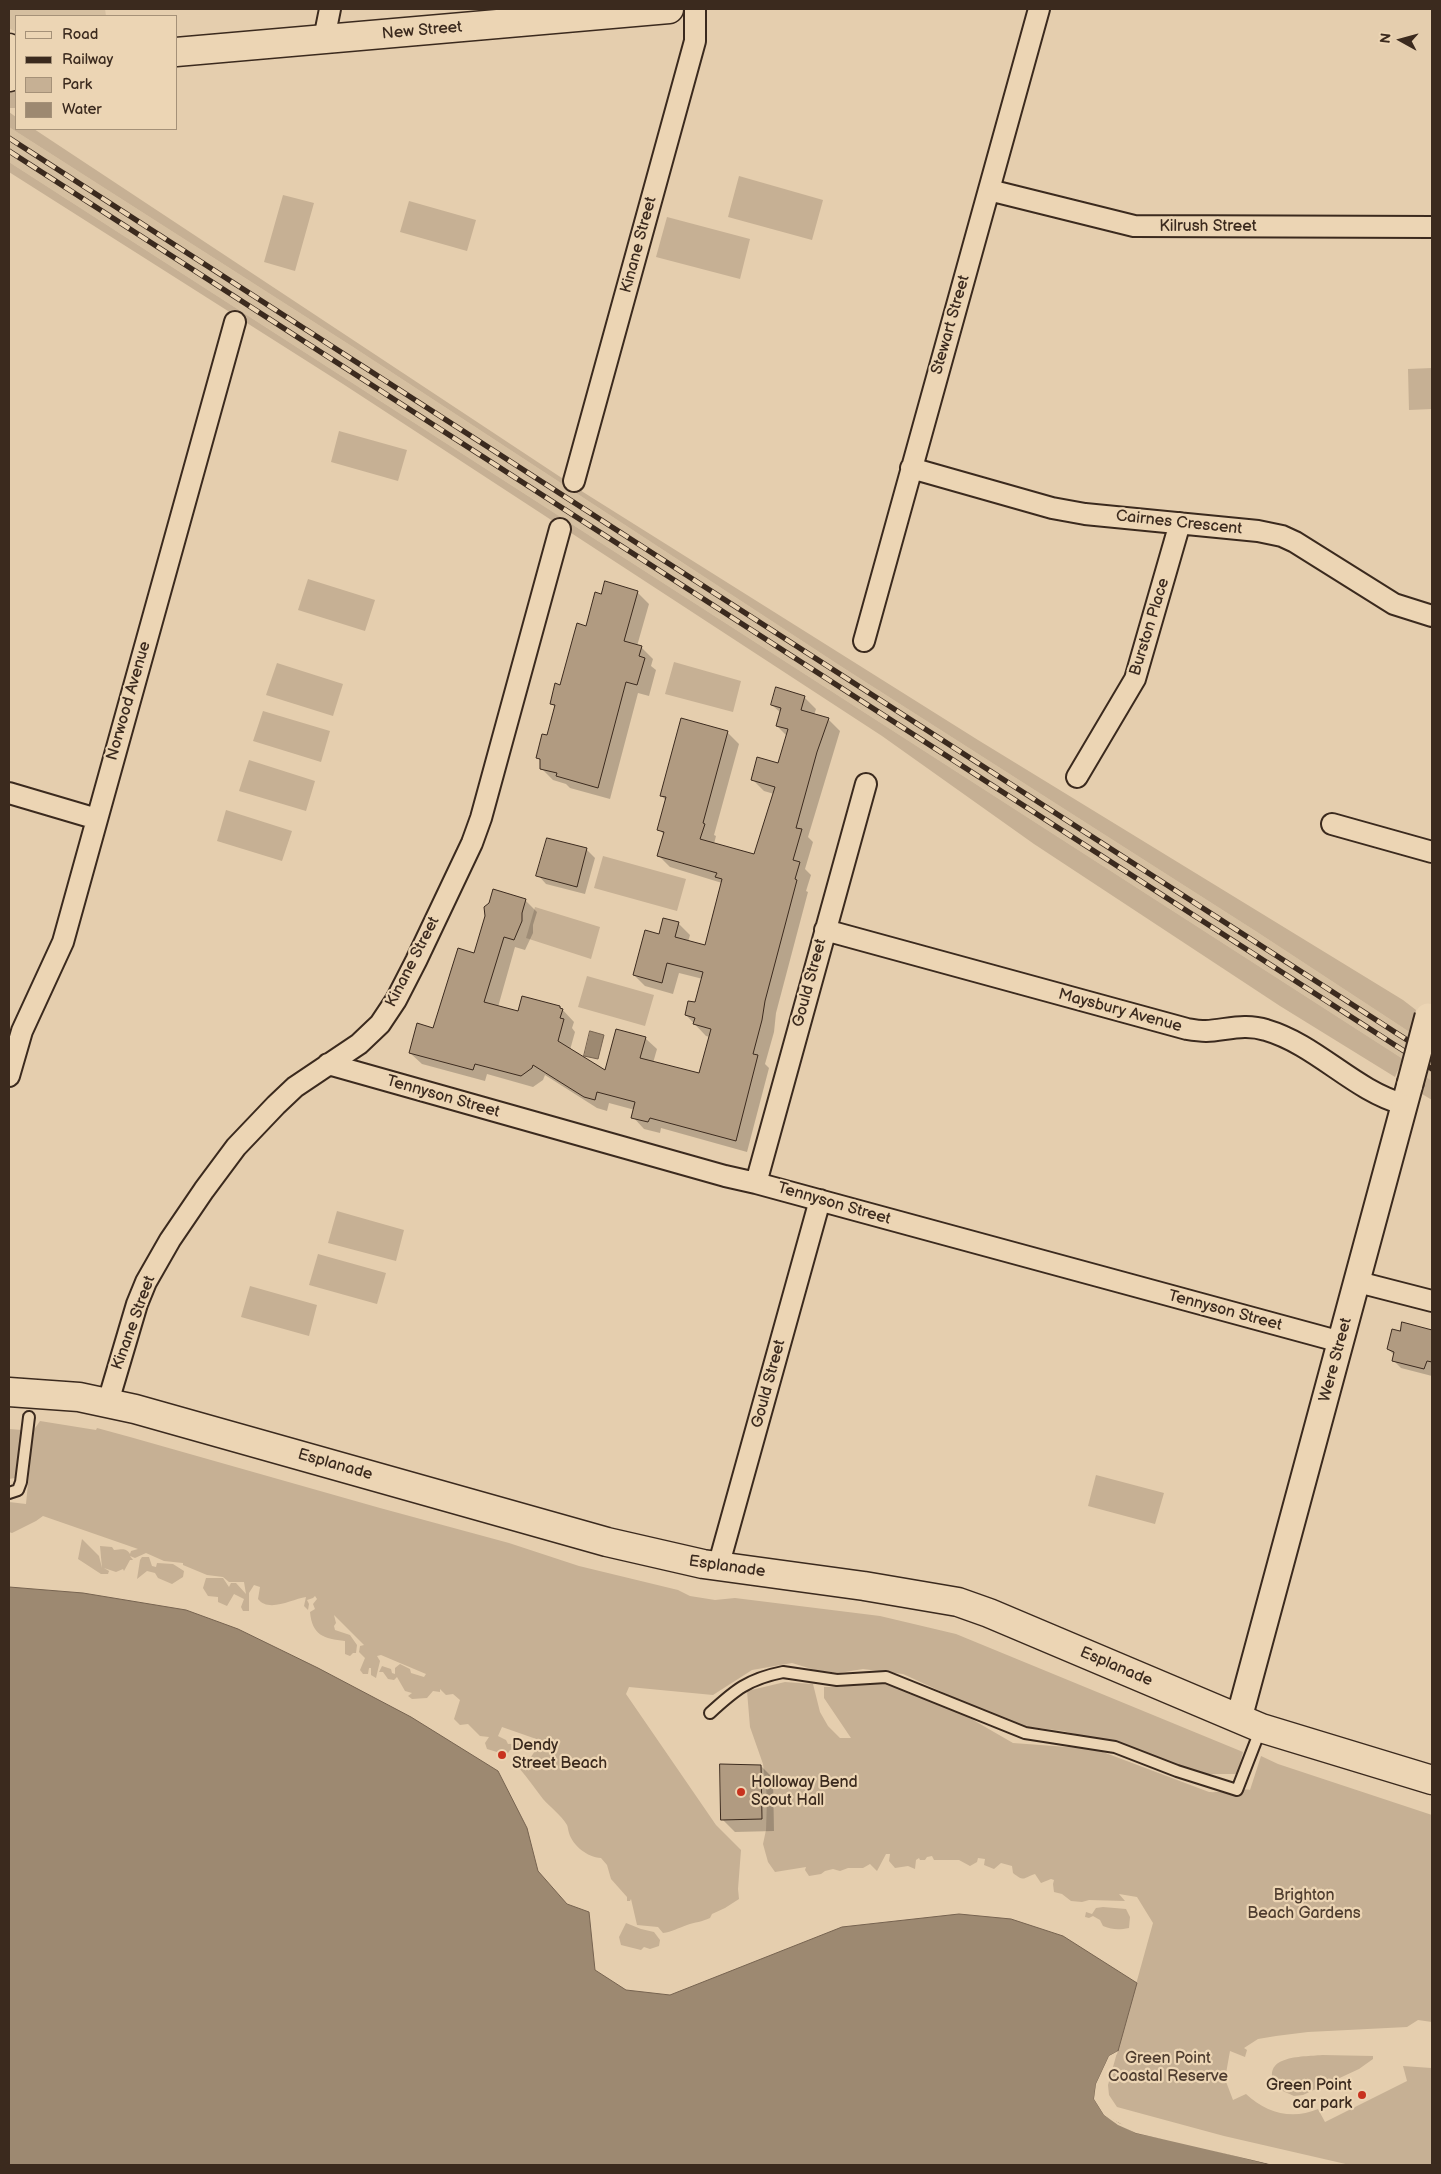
<!DOCTYPE html>
<html>
<head>
<meta charset="utf-8">
<style>
	body { margin:0 }
	#map { position:relative; width:1441px; height:2174px; overflow:hidden; background:#e5ceae; font-family:"Balsamiq Sans",sans-serif }
	canvas { display:block }
	.frame { position:absolute; inset:0; border:10px solid #3b2a1e; pointer-events:none }
	.legend { position:absolute; left:15px; top:15px; width:162px; height:115px; box-sizing:border-box; background:#ecd5b4; border:1px solid #a59178; margin:0; padding:6px 9px; list-style:none; font-size:15px; color:#3b2a1e }
	.legend li { display:flex; align-items:center; gap:10px; height:25px }
	.legend b { width:25px; border:1px solid #a59178 }
	.north { position:absolute; left:1376px; top:15px; width:50px; height:50px; -webkit-text-stroke:4px #ecd5b4; paint-order:stroke; rotate:277deg; font-size:14px; font-weight:700; line-height:20px; text-align:center; color:#3b2a1e }
	.north::after { content:''; display:block; margin:auto; width:18px; height:22px; background:#3b2a1e; clip-path:polygon(50% 0,100% 100%,50% 72%,0 100%) }
</style>
</head>
<body>
<div id="map">
<canvas width="1441" height="2174"></canvas>
<div class="frame"></div>
<ul class="legend">
<li><b style="height:6px;background:#ecd5b4"></b>Road</li>
<li><b style="height:6px;background:#3b2a1e"></b>Railway</li>
<li><b style="height:14px;background:#c6b094"></b>Park</li>
<li><b style="height:14px;background:#9d8971"></b>Water</li>
</ul>
<div class="north">N</div>
</div>
<script>
const ctx = document.querySelector('canvas').getContext('2d');
ctx.lineJoin = 'round';
function paint(path, color) { ctx.fillStyle = color; ctx.fill(path, 'evenodd'); }
function trace(path, color, width, dash) { ctx.strokeStyle = color; ctx.lineWidth = width; ctx.lineCap = dash ? 'butt' : 'round'; ctx.setLineDash(dash || []); ctx.stroke(path); }
function drawText(font, color, halo, rows, align = 'center') {
  ctx.font = font + ' "Balsamiq Sans",sans-serif'; ctx.lineWidth = 4.5; ctx.setLineDash([]); ctx.textBaseline = 'middle'; ctx.strokeStyle = halo; ctx.fillStyle = color; for (const [text, x, y, turn = 0] of rows) {
    ctx.save(); ctx.translate(x, y); ctx.rotate((+turn || 0) * Math.PI / 180); ctx.textAlign = isNaN(turn) ? turn : align; if (halo) ctx.strokeText(text, 0, 0); ctx.fillText(text, 0, 0); ctx.restore();
  }
}
const built = new Path2D(`
	M 9,9 L 105,9 L 106,16 L 16,16 L 16,32 L 9,28 Z
	M 9,127 L 353,347 L 842,667 L 1257,932 L 1411,1033 L 1403,1059 L 9,162 Z
	M 1432,1044 L 1432,1081 L 1425,1076 Z`);
const green = new Path2D(`
	M 16,88 L 16,108 L 9,108 L 9,89 Z
	M 9,112 L 16,117 L 16,129 L 34,129 L 583,492 L 978,740 L 1403,1000 L 1416,1010 L 1411,1033 L 1257,932 L 842,667 L 353,347 L 9,127 Z
	M 9,162 L 1403,1059 L 1395,1077 L 1280,1006 L 1034,844 L 882,736 L 343,384 L 9,172 Z
	M 739,176 L 823,200 L 812,240 L 728,217 Z
	M 283,195 L 314,203 L 295,271 L 264,262 Z
	M 409,201 L 476,220 L 467,251 L 400,232 Z
	M 667,217 L 750,239 L 740,279 L 656,257 Z
	M 1432,368 L 1432,409 L 1409,410 L 1408,369 Z
	M 339,431 L 407,450 L 398,481 L 331,462 Z
	M 308,579 L 375,600 L 365,631 L 298,610 Z
	M 674,662 L 741,681 L 733,712 L 665,694 Z
	M 277,663 L 343,684 L 333,716 L 266,695 Z
	M 263,711 L 330,731 L 321,762 L 253,741 Z
	M 249,760 L 315,781 L 306,811 L 239,791 Z
	M 226,810 L 292,831 L 282,861 L 217,841 Z
	M 603,856 L 686,879 L 677,911 L 594,888 Z
	M 535,907 L 600,927 L 591,959 L 526,938 Z
	M 587,976 L 654,995 L 645,1026 L 578,1007 Z
	M 1425,1076 L 1432,1081 L 1432,1100 L 1422,1094 Z
	M 337,1211 L 404,1230 L 396,1261 L 328,1243 Z
	M 318,1254 L 386,1273 L 377,1304 L 309,1285 Z
	M 250,1286 L 317,1305 L 309,1336 L 241,1317 Z
	M 40,1421 L 96,1430 L 97,1428 L 130,1437 L 380,1508 L 509,1543 L 579,1566 L 678,1590 L 690,1596 L 715,1600 L 735,1598 L 880,1616 L 956,1634 L 1243,1752 L 1237,1774 L 1204,1774 L 1133,1748 L 1063,1731 L 1014,1725 L 903,1674 L 863,1669 L 839,1673 L 815,1670 L 792,1663 L 752,1670 L 713,1695 L 629,1687 L 626,1694 L 716,1825 L 741,1850 L 738,1889 L 739,1899 L 725,1908 L 712,1914 L 710,1918 C 702,1922 695,1922 687,1925 C 678,1928 672,1932 663,1933 L 658,1927 L 637,1925 L 631,1899 L 630,1901 L 627,1901 L 627,1897 L 611,1879 L 607,1865 L 601,1858 C 587,1857 573,1846 569,1833 C 568,1830 568,1827 567,1825 C 561,1815 550,1807 543,1799 C 535,1789 528,1778 519,1768 L 520,1763 L 524,1761 L 526,1764 L 542,1741 L 502,1727 L 498,1736 L 506,1740 L 508,1744 L 528,1743 L 521,1751 L 517,1749 L 510,1750 L 508,1753 L 497,1752 L 487,1749 L 485,1743 L 489,1737 L 480,1736 L 468,1724 L 460,1725 L 454,1719 L 460,1700 L 453,1694 L 446,1695 L 440,1689 L 440,1692 L 433,1691 L 427,1698 L 412,1699 L 408,1696 L 412,1693 L 405,1691 L 397,1677 L 394,1680 L 388,1679 L 383,1672 L 379,1672 L 382,1666 L 391,1669 L 392,1673 L 395,1674 L 395,1668 L 400,1664 L 410,1669 L 411,1673 L 424,1677 L 426,1674 L 381,1655 L 377,1656 L 380,1661 L 376,1678 L 371,1675 L 371,1668 L 369,1668 L 368,1674 L 363,1674 L 360,1670 L 365,1658 L 359,1652 L 360,1646 L 364,1645 L 334,1615 L 336,1623 L 334,1626 L 335,1630 L 350,1635 L 357,1645 L 356,1653 L 353,1653 L 350,1656 L 345,1654 L 345,1641 C 324,1639 312,1635 310,1612 L 315,1609 L 313,1604 L 317,1599 L 315,1596 L 313,1598 L 307,1600 L 309,1604 L 308,1610 L 304,1606 L 306,1597 C 292,1599 269,1613 258,1599 L 260,1587 L 254,1585 L 249,1593 L 249,1611 L 243,1611 L 241,1607 L 244,1599 L 234,1594 L 227,1606 L 218,1602 L 218,1597 L 208,1596 L 203,1588 L 206,1578 L 223,1578 L 229,1587 L 231,1583 L 236,1583 L 246,1594 L 244,1582 L 229,1582 L 223,1577 L 207,1575 L 183,1565 L 183,1563 L 164,1561 L 146,1553 L 135,1558 L 130,1556 L 133,1560 L 130,1560 L 124,1571 L 123,1569 L 116,1572 L 104,1568 L 109,1571 L 108,1574 L 101,1574 L 78,1559 L 82,1539 L 99,1556 L 102,1568 L 100,1546 L 112,1547 L 114,1550 C 122,1550 125,1547 130,1554 L 131,1551 L 138,1549 L 43,1516 L 36,1521 L 12,1533 L 9,1532 L 9,1502 L 26,1504 L 33,1431 Z
	M 9,1429 L 22,1430 L 15,1478 L 9,1479 Z
	M 1096,1475 L 1164,1493 L 1155,1524 L 1088,1506 Z
	M 142,1557 L 149,1557 L 152,1566 L 156,1567 L 157,1563 L 173,1564 L 184,1571 L 183,1577 L 172,1584 L 158,1578 L 155,1573 L 147,1571 L 137,1579 L 140,1560 Z
	M 785,1682 L 813,1684 L 820,1712 L 828,1726 L 840,1738 L 851,1738 L 824,1698 L 824,1687 L 840,1687 L 847,1684 L 866,1683 L 886,1682 L 896,1685 L 961,1713 L 1013,1743 L 1095,1749 L 1209,1792 C 1220,1793 1244,1788 1250,1790 L 1261,1756 L 1278,1764 L 1432,1815 L 1432,2022 L 1418,2020 L 1407,2027 L 1308,2032 L 1276,2036 L 1258,2039 L 1244,2048 L 1247,2050 L 1245,2057 L 1230,2051 L 1225,2079 L 1233,2100 L 1246,2094 C 1266,2113 1292,2120 1318,2109 L 1325,2122 L 1407,2081 L 1403,2066 L 1431,2068 L 1432,2165 L 1350,2165 L 1224,2136 L 1117,2107 L 1109,2095 L 1108,2085 L 1153,1923 L 1137,1897 L 1119,1894 L 1125,1901 L 1089,1900 L 1082,1902 L 1071,1901 L 1062,1894 L 1054,1892 L 1053,1884 L 1054,1880 L 1051,1879 L 1041,1883 L 1035,1874 C 1024,1877 1025,1883 1013,1873 L 1012,1866 L 1001,1863 L 994,1869 L 984,1865 L 985,1859 L 978,1858 L 977,1862 L 970,1866 L 959,1860 L 934,1860 L 932,1856 L 927,1857 L 925,1860 L 920,1860 L 919,1858 L 916,1860 L 915,1869 L 908,1866 L 895,1868 L 889,1861 L 890,1854 L 886,1854 L 877,1871 L 870,1864 L 863,1868 L 848,1868 L 840,1871 L 833,1869 L 825,1871 L 821,1874 L 809,1876 L 805,1870 L 806,1867 L 775,1872 L 768,1862 L 763,1844 L 766,1830 L 767,1797 L 763,1764 L 750,1727 L 747,1691 Z
	M 1103,1907 L 1126,1909 L 1130,1917 L 1129,1928 C 1119,1930 1113,1930 1103,1926 L 1100,1920 L 1093,1916 L 1089,1918 L 1085,1917 L 1086,1912 L 1092,1914 L 1096,1908 Z
	M 626,1923 L 641,1929 L 654,1932 L 660,1940 L 659,1946 L 650,1949 L 644,1947 L 641,1950 L 621,1945 L 619,1937 Z
	M 1322,2055 L 1373,2056 L 1373,2059 L 1359,2069 L 1303,2095 L 1294,2096 L 1276,2088 C 1259,2055 1301,2057 1322,2055 Z`);
const water = new Path2D(`
	M 590,1031 L 604,1035 L 598,1059 L 584,1056 Z
	M 9,1587 L 83,1593 L 186,1610 L 238,1629 L 318,1668 L 411,1717 L 498,1771 L 527,1828 L 538,1871 L 567,1904 L 589,1912 L 595,1970 L 626,1990 L 670,1995 L 842,1927 L 959,1914 L 1011,1919 L 1063,1936 L 1137,1983 L 1118,2051 L 1109,2056 L 1096,2084 L 1094,2099 L 1104,2115 L 1136,2133 L 1187,2143 L 1272,2165 L 9,2165 Z`);
const pier = new Path2D(`
	M 1118,2051 L 1117,2054 L 1111,2058 L 1104,2071 L 1097,2091 L 1097,2098 L 1106,2114 L 1119,2123 L 1137,2130 L 1188,2141 L 1272,2163 L 1274,2165 L 1136,2133 L 1118,2125 L 1104,2115 L 1094,2099 L 1096,2084 L 1109,2056 Z`);
const shadow = new Path2D(`
	M 637,592 L 649,604 L 637,646 L 641,647 L 653,659 L 651,666 L 656,670 L 649,696 L 638,693 L 610,799 L 570,788 L 566,784 L 553,780 L 541,768 L 541,761 L 537,757 L 548,737 L 556,708 L 551,703 L 561,686 L 602,596 Z
	M 804,697 L 816,709 L 814,715 L 828,719 L 840,731 L 808,837 L 813,842 L 805,869 L 811,875 L 806,891 L 808,892 L 776,1013 L 774,1032 L 765,1064 L 769,1068 L 747,1152 L 661,1128 L 660,1133 L 644,1129 L 633,1117 L 635,1110 L 609,1103 L 607,1111 L 597,1108 L 545,1075 L 543,1080 L 533,1087 L 487,1074 L 485,1081 L 422,1064 L 410,1053 L 434,1029 L 475,954 L 525,900 L 537,912 L 533,925 L 533,933 L 525,950 L 515,947 L 498,1007 L 519,1013 L 560,1007 L 574,1022 L 572,1028 L 575,1032 L 570,1050 L 606,1072 L 645,1038 L 657,1049 L 653,1063 L 700,1075 L 710,1037 L 706,1036 L 686,1015 L 696,1004 L 703,979 L 679,973 L 673,994 L 645,986 L 634,975 L 660,936 L 678,923 L 690,935 L 688,942 L 705,947 L 722,883 L 670,867 L 658,855 L 664,835 L 659,829 L 666,801 L 661,795 L 727,732 L 739,744 L 714,835 L 716,836 L 714,844 L 755,855 L 774,794 L 764,791 L 752,779 L 779,764 L 787,736 L 777,726 L 781,713 L 772,705 Z
	M 547,839 L 587,850 L 595,858 L 585,894 L 546,884 L 538,875 Z
	M 1403,1324 L 1432,1332 L 1432,1376 L 1401,1368 L 1393,1360 L 1394,1355 L 1388,1349 L 1401,1333 Z
	M 761,1766 L 773,1778 L 774,1831 L 735,1832 L 722,1819 Z`);
const building = new Path2D(`
	M 605,581 L 638,591 L 624,641 L 642,646 L 639,656 L 645,658 L 637,685 L 626,682 L 598,788 L 556,776 L 557,773 L 540,769 L 540,759 L 536,758 L 542,734 L 547,735 L 555,705 L 550,704 L 555,683 L 560,685 L 577,623 L 586,626 L 595,592 L 601,594 Z
	M 776,687 L 805,696 L 801,710 L 829,718 L 817,752 L 796,828 L 802,829 L 793,860 L 800,862 L 795,879 L 797,880 L 765,1001 L 762,1020 L 753,1054 L 758,1055 L 736,1141 L 650,1118 L 648,1122 L 631,1118 L 635,1102 L 597,1092 L 595,1100 L 584,1097 L 533,1065 L 532,1068 L 521,1076 L 475,1064 L 473,1070 L 409,1053 L 417,1023 L 433,1028 L 458,948 L 474,953 L 485,916 L 484,907 L 489,903 L 493,889 L 526,899 L 522,913 L 522,921 L 514,940 L 504,937 L 484,1002 L 518,1011 L 522,996 L 560,1006 L 560,1008 L 563,1009 L 560,1018 L 564,1019 L 558,1041 L 605,1070 L 616,1029 L 646,1037 L 640,1058 L 699,1073 L 711,1029 L 693,1024 L 695,1018 L 685,1015 L 688,1001 L 695,1002 L 703,972 L 667,963 L 662,983 L 633,975 L 645,930 L 659,934 L 663,918 L 679,922 L 675,937 L 705,945 L 722,879 L 715,877 L 717,873 L 657,856 L 664,832 L 657,830 L 666,797 L 660,796 L 681,718 L 728,731 L 703,823 L 705,824 L 700,839 L 754,854 L 775,787 L 751,780 L 757,757 L 778,763 L 788,729 L 776,726 L 781,708 L 771,705 Z
	M 547,838 L 587,848 L 577,887 L 536,876 Z
	M 1402,1322 L 1432,1330 L 1432,1362 L 1427,1361 L 1424,1369 L 1392,1361 L 1394,1352 L 1387,1349 L 1392,1329 L 1400,1331 Z
	M 720,1764 L 761,1765 L 762,1819 L 721,1820 Z`);
const service = new Path2D(`
	M 9,1493 L 18,1490 L 21,1482 L 29,1417
	M 710,1713 C 735,1690 748,1679 783,1672 L 837,1680 L 886,1677 L 1025,1733 L 1115,1747 L 1177,1771 L 1237,1790 L 1261,1728`);
const minor = new Path2D(`
	M 324,39 L 330,9
	M 989,190 L 1134,226 L 1432,227
	M 911,468 L 1052,508 L 1085,514 L 1258,531 L 1282,536 L 1295,542 L 1394,604 L 1432,616
	M 574,481 L 695,41 L 695,9
	M 864,641 L 1039,9
	M 1077,777 L 1135,679 L 1180,523
	M 9,793 L 97,819
	M 1332,824 L 1432,852
	M 825,930 L 1187,1029 C 1193,1030 1199,1031 1206,1031 C 1226,1030 1245,1023 1266,1030 C 1317,1045 1353,1090 1403,1104
	M 328,1064 L 725,1176 L 756,1183 L 1341,1342
	M 9,1076 L 22,1031 L 63,942 L 235,322
	M 756,1183 L 866,784
	M 1358,1282 L 1432,1301
	M 108,1402 L 137,1304 L 146,1282 L 170,1240 L 204,1190 L 236,1147 L 276,1105 L 295,1087 L 359,1044 L 380,1024 L 396,1000 L 416,961 L 472,843 L 481,818 L 560,529
	M 718,1567 L 820,1200`);
const tertiary = new Path2D(`
	M 1239,1718 L 1410,1084`);
const secondary = new Path2D(`
	M 9,48 L 16,51
	M 176,52 L 669,9
	M 9,77 L 16,75`);
const primary = new Path2D(`
	M 9,1392 L 79,1397 L 135,1409 L 607,1542 L 703,1564 L 864,1586 L 958,1602 L 989,1613 L 1261,1728 L 1432,1780`);
const rail = new Path2D(`
	M 9,138 L 1432,1056
	M 9,151 L 1432,1069`);
const tertiaryBridge = new Path2D(`
	M 1410,1084 L 1428,1016`);
const markers = [
	[502,1755,5,"#c8321e"],
	[741,1792,5,"#c8321e"],
	[1362,2095,5,"#c8321e"]
];
const streetNames = [
	["New Street",422,31,-5],
	["Kilrush Street",1208,227],
	["Kinane Street",639,245,-75],
	["Stewart Street",951,325,-74],
	["Cairnes Crescent",1179,523,6],
	["Burston Place",1150,627,-73],
	["Norwood Avenue",129,701,-74],
	["Kinane Street",413,962,-63],
	["Gould Street",810,983,-75],
	["Maysbury Avenue",1120,1011,15],
	["Tennyson Street",443,1097,16],
	["Tennyson Street",834,1204,16],
	["Tennyson Street",1225,1311,15],
	["Kinane Street",134,1323,-70],
	["Were Street",1336,1360,-75],
	["Gould Street",769,1384,-75],
	["Esplanade",335,1465,16],
	["Esplanade",727,1567,8],
	["Esplanade",1116,1667,23]
];
const poiNames = [
	["Dendy",512,1746],
	["Street Beach",512,1764],
	["Holloway Bend",751,1783],
	["Scout Hall",751,1801],
	["Green Point",1352,2086,"right"],
	["car park",1352,2104,"right"]
];
const parkNames = [
	["Brighton",1304,1896],
	["Beach Gardens",1304,1914],
	["Green Point",1168,2059],
	["Coastal Reserve",1168,2077]
];
paint(built, '#d5bfa0');
paint(green, '#c6b094');
paint(water, '#9d8971');
trace(water, '#766350', 1);
paint(pier, '#e5ceae');
paint(shadow, '#0003');
paint(building, '#b19b81');
trace(building, '#3b2a1e', 1);
trace(service, '#3b2a1e', 14);
trace(minor, '#3b2a1e', 24);
trace(tertiary, '#3b2a1e', 29);
trace(secondary, '#3b2a1e', 31);
trace(primary, '#3b2a1e', 31);
trace(service, '#ecd5b4', 10);
trace(minor, '#ecd5b4', 20);
trace(tertiary, '#ecd5b4', 25);
trace(secondary, '#ecd5b4', 28);
trace(primary, '#ecd5b4', 28);
trace(rail, '#3b2a1e', 5.5);
trace(rail, '#ecd5b4', 4, [11]);
trace(tertiaryBridge, '#3b2a1e', 29, []);
trace(tertiaryBridge, '#ecd5b4', 25);
for (const [x, y, r, color] of markers) { const dot = new Path2D(); dot.arc(x, y, r, 0, 2 * Math.PI); ctx.fillStyle = color; ctx.fill(dot); trace(dot, '#ecd5b4', 2); }
drawText('16px', '#3b2a1e', '#ecd5b4', streetNames);
drawText('16px', '#3b2a1e', '#ecd5b4', poiNames, 'left');
drawText('16px', '#503e30', '#ecd5b4', parkNames);
</script>
</body>
</html>
